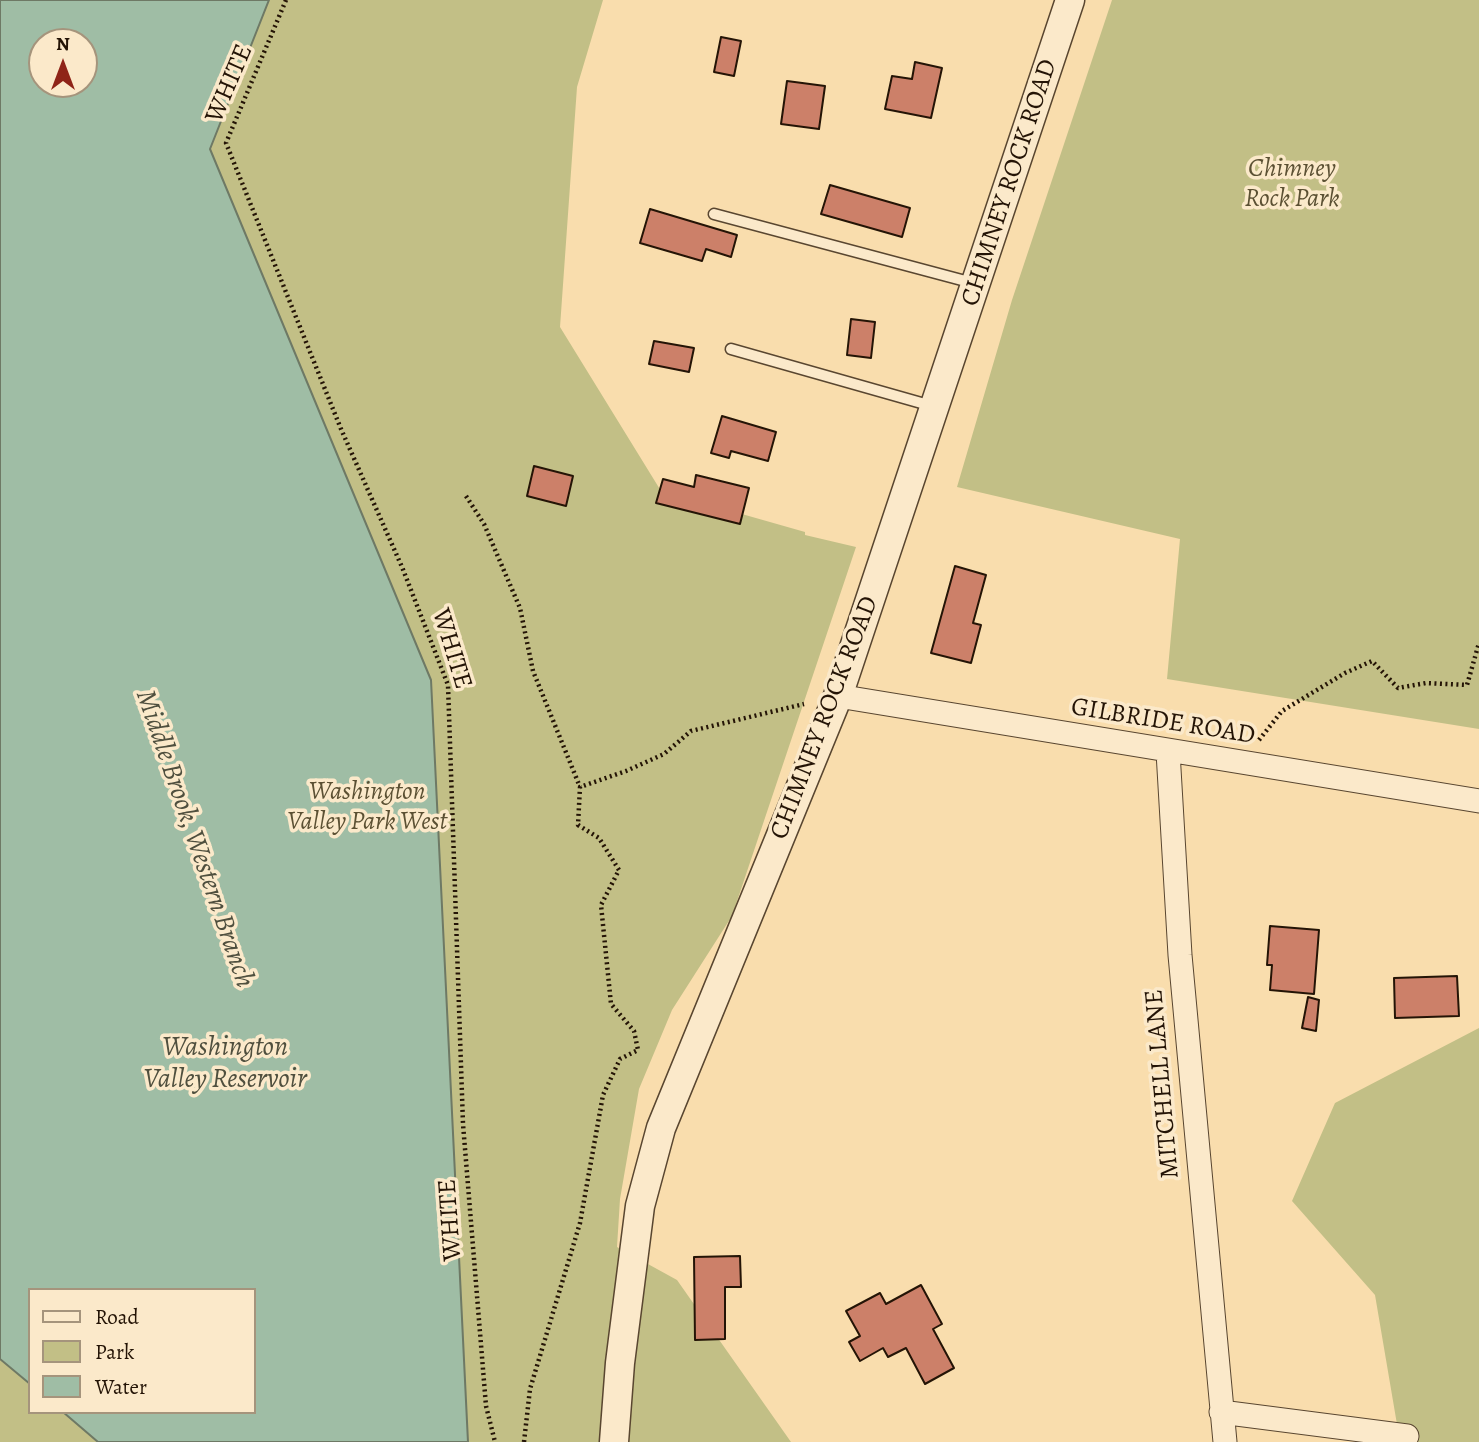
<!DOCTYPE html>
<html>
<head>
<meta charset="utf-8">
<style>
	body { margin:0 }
	#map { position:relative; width:1479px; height:1442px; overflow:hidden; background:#f9ddad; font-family:Alegreya,serif }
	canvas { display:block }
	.legend { position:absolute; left:28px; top:1288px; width:228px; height:126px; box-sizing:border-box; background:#fbe9ca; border:2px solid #a5947c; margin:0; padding:9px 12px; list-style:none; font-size:21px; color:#241406 }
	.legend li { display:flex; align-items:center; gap:14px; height:35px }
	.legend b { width:35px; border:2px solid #a5947c }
	.north { position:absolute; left:28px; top:28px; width:70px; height:70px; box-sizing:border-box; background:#fbe9ca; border:2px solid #a5947c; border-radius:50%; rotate:0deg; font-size:19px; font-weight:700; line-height:28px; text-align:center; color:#241406 }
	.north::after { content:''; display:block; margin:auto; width:24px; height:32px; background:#8f2418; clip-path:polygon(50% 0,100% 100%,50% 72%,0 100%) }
</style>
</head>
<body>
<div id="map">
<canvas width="1479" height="1442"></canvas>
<ul class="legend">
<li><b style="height:9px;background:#fbe9ca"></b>Road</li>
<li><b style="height:19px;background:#c2bf86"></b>Park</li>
<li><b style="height:19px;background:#9fbda5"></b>Water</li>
</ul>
<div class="north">N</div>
</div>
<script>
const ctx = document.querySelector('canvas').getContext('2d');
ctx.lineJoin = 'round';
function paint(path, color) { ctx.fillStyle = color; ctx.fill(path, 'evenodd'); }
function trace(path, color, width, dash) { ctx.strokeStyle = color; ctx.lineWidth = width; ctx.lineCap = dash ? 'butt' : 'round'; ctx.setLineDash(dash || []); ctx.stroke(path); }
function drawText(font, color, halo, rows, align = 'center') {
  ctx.font = font + ' Alegreya,serif'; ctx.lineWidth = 7; ctx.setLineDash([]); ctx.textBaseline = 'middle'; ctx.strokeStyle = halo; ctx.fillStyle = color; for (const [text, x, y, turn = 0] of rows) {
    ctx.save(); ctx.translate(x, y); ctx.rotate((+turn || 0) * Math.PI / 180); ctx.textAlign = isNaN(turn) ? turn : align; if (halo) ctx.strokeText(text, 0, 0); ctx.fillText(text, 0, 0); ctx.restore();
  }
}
const green = new Path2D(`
	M 0,0 L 603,0 L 577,87 L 560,327 L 661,491 L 805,532 L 805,535 L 856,547 L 732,916 L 672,1010 L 639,1089 L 620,1199 L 617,1247 L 677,1280 L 791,1442 L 0,1442 ZM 42,42 L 84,42 L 84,84 L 42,84 ZM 30,1290 L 254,1290 L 254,1412 L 30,1412 Z
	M 1112,0 L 1479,0 L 1479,729 L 1167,679 L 1180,539 L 957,487 L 1012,300 Z
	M 1479,1028 L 1479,1442 L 1400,1442 L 1375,1295 L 1292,1201 L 1335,1103 Z`);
const water = new Path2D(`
	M 0,0 L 269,0 L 210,149 L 431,680 L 468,1442 L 98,1442 L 63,1412 L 254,1412 L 254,1290 L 30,1290 L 30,1384 L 0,1359 ZM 42,42 L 84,42 L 84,84 L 42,84 Z`);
const building = new Path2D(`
	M 721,37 L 741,41 L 734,76 L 714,72 Z
	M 915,62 L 942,68 L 931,118 L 885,109 L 892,76 L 912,79 Z
	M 787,81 L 825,86 L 819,129 L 781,124 Z
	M 830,185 L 910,208 L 902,237 L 821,214 Z
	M 650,209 L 737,235 L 731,257 L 706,249 L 702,261 L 640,243 Z
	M 851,319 L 875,322 L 871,358 L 847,355 Z
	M 654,341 L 694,348 L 689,372 L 649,364 Z
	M 722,416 L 776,432 L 768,461 L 731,451 L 729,458 L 711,453 Z
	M 534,466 L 573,476 L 566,506 L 527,496 Z
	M 696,475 L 749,488 L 740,524 L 656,503 L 663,479 L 694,487 Z
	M 955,566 L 986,575 L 973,623 L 981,625 L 971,663 L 931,653 Z
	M 1270,926 L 1319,930 L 1314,994 L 1270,990 L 1272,965 L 1267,965 Z
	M 1457,976 L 1459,1016 L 1395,1018 L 1394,978 Z
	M 1308,997 L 1319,1000 L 1316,1031 L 1302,1028 Z
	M 740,1256 L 741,1287 L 725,1287 L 725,1339 L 695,1340 L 694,1257 Z
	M 921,1285 L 942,1324 L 933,1329 L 954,1368 L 925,1384 L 906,1348 L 888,1357 L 883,1348 L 860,1361 L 849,1342 L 860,1336 L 846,1311 L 880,1293 L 886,1304 Z`);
const path = new Path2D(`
	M 286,0 L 226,143 L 341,429 L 402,567 L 448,685 L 463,1124 L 486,1406 L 495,1442
	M 466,496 L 484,524 L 520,608 L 533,671 L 580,787
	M 1259,740 L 1282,711 L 1345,673 L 1372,661 L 1398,688 L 1426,683 L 1467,685 L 1479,643
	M 524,1442 L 530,1389 L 580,1223 L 603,1095 L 620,1059 L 638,1050 L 634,1031 L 611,1004 L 601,905 L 619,870 L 599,838 L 578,825 L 580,787 L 626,771 L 664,754 L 691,731 L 804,704`);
const service = new Path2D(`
	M 714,214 L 973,283
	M 731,349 L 932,406`);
const minor = new Path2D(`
	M 838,696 L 1479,801
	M 1168,752 L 1180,955 L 1225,1442
	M 1221,1412 L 1407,1436`);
const tertiary = new Path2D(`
	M 614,1442 L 620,1363 L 640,1206 L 661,1128 L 838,696 L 1070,0`);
const streetNames = [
	["WHITE",230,84,-67],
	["CHIMNEY ROCK ROAD",1010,183,-72],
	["WHITE",451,649,73],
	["CHIMNEY ROCK ROAD",825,718,-69],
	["GILBRIDE ROAD",1163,722,9],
	["MITCHELL LANE",1163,1084,-95],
	["WHITE",451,1220,-94]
];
const parkNames = [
	["Chimney",1292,170],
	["Rock Park",1292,200],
	["Washington",367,793],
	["Valley Park West",367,823]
];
const waterNames = [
	["Middle Brook, Western Branch",194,839,71],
	["Washington",225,1048],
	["Valley Reservoir",225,1080]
];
paint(green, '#c2bf86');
paint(water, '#9fbda5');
trace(water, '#6e7965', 2);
paint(building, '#cc8069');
trace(building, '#241406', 2);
trace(service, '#594630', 13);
trace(minor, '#594630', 25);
trace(tertiary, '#594630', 31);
trace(path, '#241406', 4.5, [2, 3.5]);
trace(service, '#fbe9ca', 10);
trace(minor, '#fbe9ca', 23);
trace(tertiary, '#fbe9ca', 28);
drawText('26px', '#241406', '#fbe9ca', streetNames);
drawText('italic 26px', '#5b5033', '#fbe9ca', parkNames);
drawText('italic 28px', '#4f4f3e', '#fbe9ca', waterNames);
</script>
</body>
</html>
